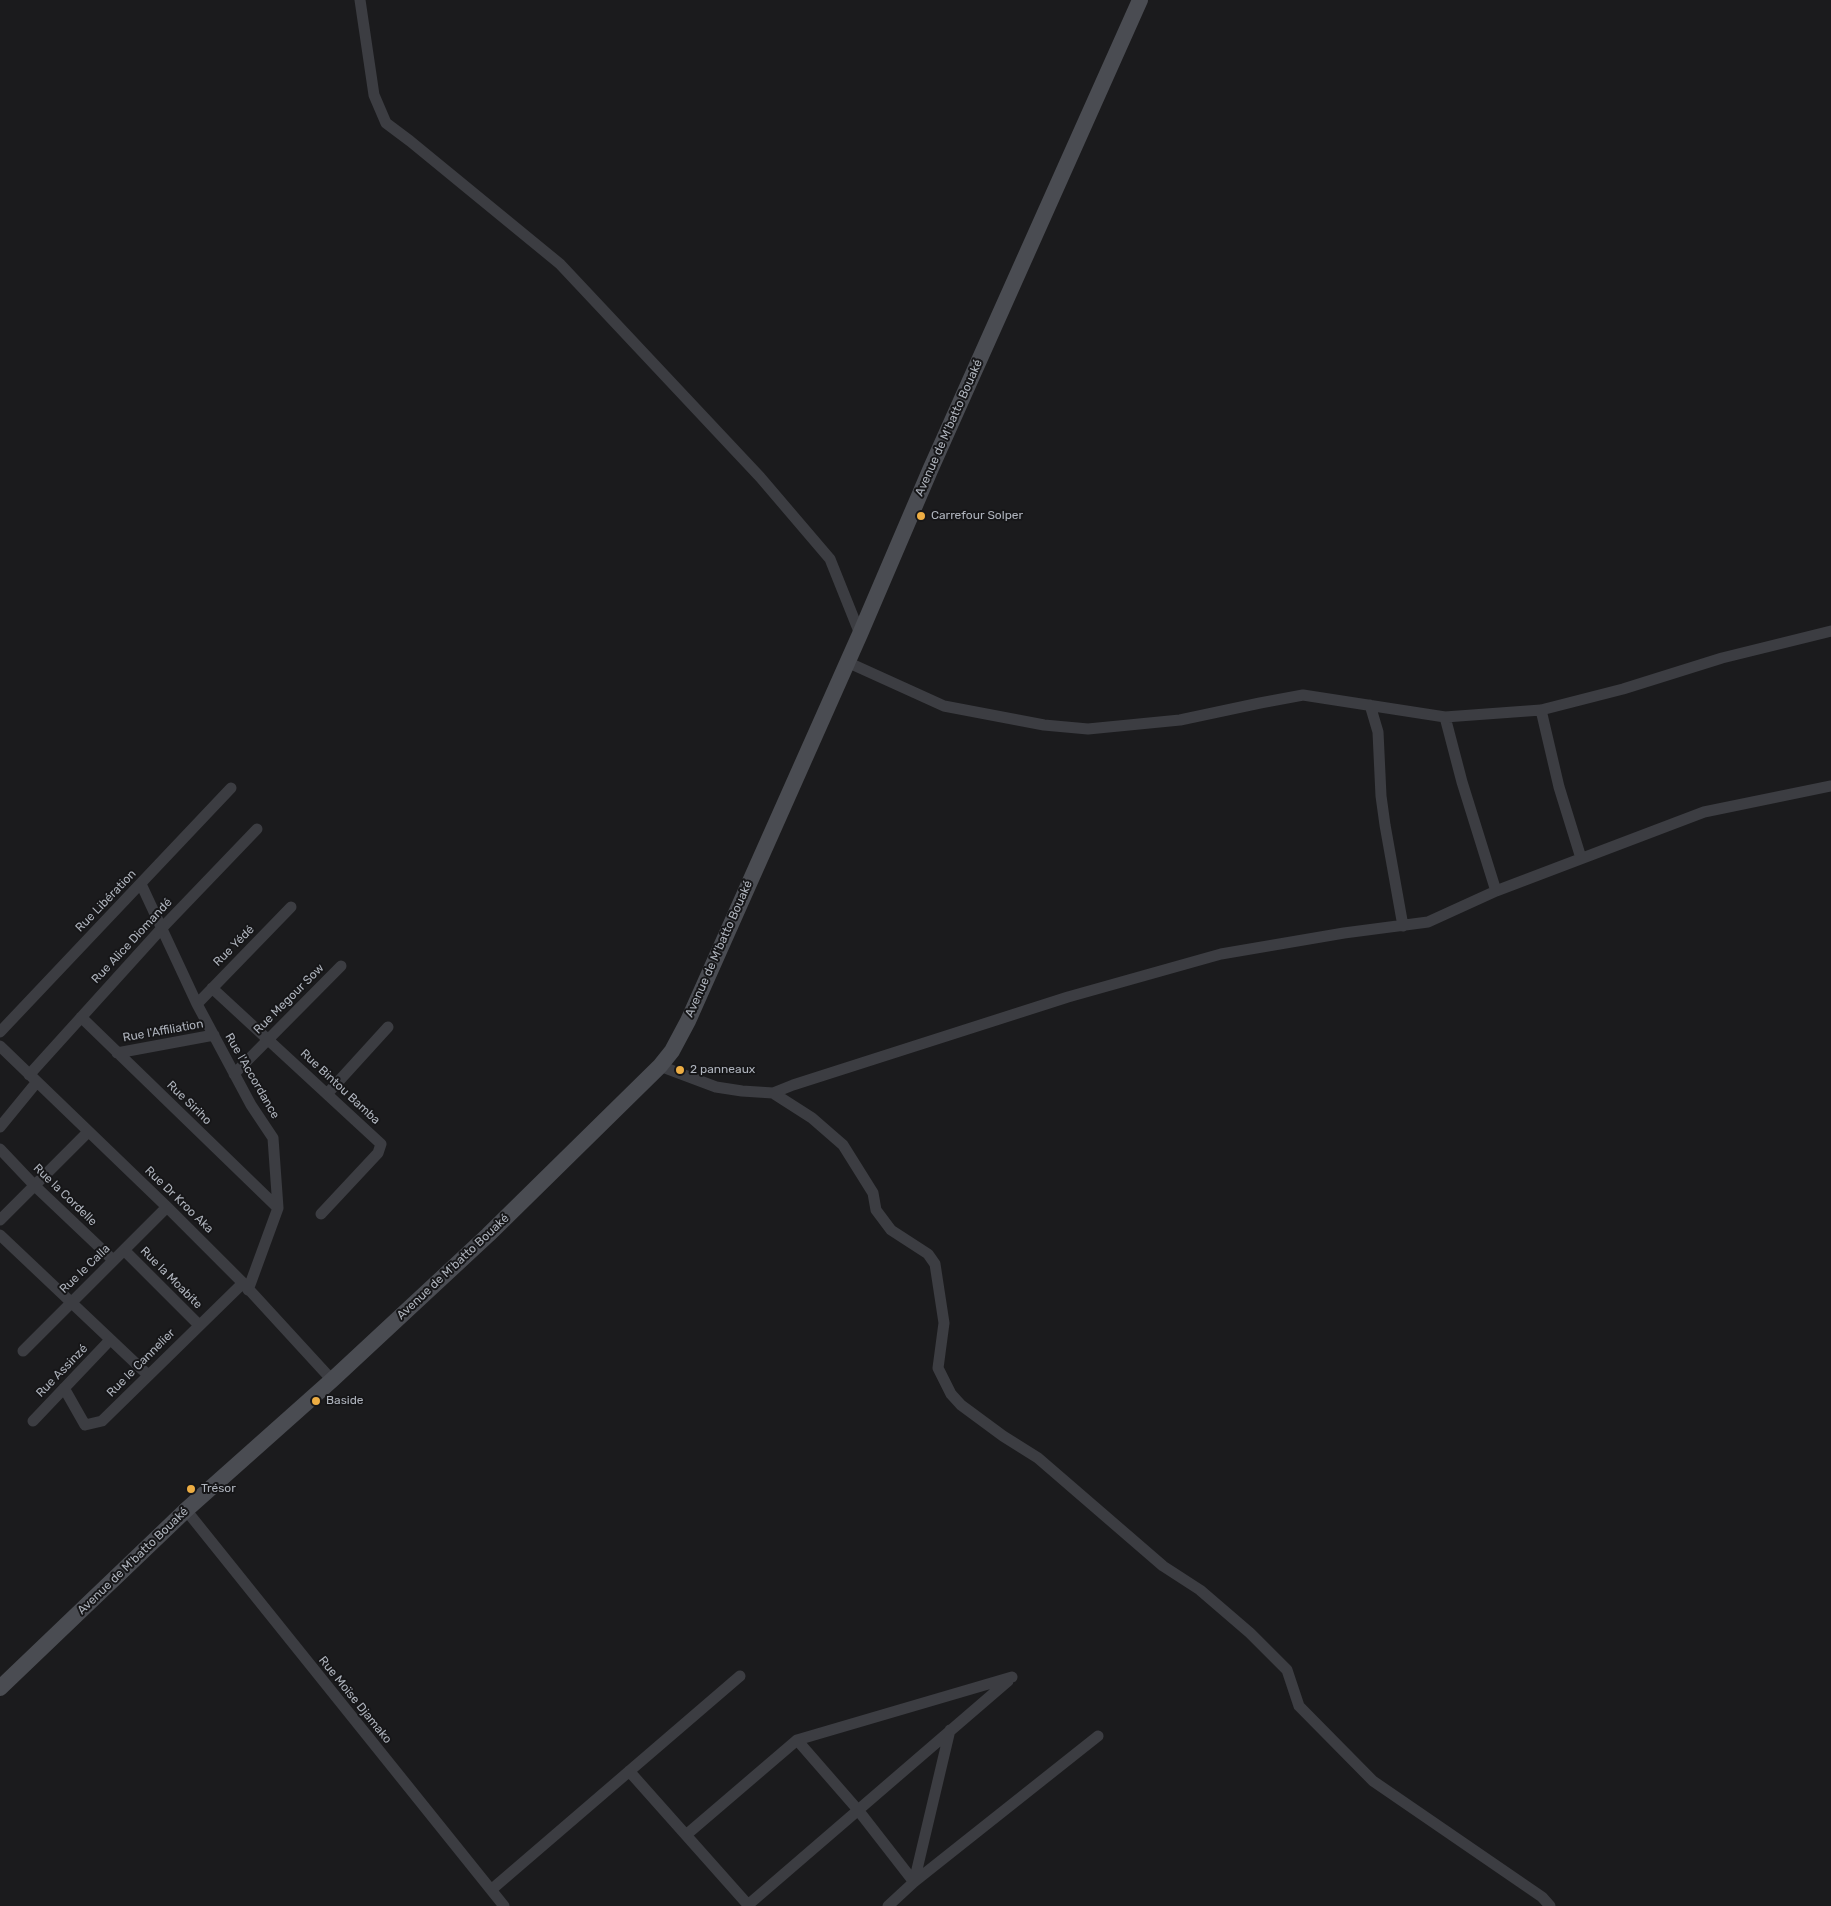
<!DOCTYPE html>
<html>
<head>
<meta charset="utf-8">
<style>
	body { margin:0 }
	canvas { display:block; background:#1b1b1d }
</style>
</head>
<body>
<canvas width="1831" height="1906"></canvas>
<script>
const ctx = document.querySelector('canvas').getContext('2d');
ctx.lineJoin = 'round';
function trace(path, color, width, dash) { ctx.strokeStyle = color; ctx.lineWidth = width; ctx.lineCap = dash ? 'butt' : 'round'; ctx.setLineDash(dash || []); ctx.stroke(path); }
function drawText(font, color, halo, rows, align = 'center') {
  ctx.font = font + ' Rubik,sans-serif'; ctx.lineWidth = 4; ctx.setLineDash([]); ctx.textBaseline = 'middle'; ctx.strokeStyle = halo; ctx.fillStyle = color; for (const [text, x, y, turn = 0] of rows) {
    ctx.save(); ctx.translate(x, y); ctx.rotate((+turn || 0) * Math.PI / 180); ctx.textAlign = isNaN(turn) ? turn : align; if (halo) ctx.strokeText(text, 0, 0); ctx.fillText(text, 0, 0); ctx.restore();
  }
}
const street = new Path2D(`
	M 360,0 L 374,95 L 386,123 L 410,141 L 560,264 L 760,477 L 830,559 L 860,634
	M 847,662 L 944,706 L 1044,725 L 1088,729 L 1180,720 L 1260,703 L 1303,695 L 1445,717 L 1541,710 L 1623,689 L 1722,658 L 1831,631
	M 1370,705 L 1378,732 L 1381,796 L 1385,825 L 1403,926
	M 1541,710 L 1559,787 L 1581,858
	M 1445,717 L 1462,782 L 1496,891
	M 141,884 L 197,1004 L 251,1105 L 273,1138 L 278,1208 L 248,1290
	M 212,988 L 381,1144 L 378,1153 L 321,1214
	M 197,1004 L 291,907
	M 81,1017 L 278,1208
	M 0,1032 L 231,788
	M 0,1046 L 167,1207 L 243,1283 L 332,1380
	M 117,1053 L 214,1035
	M 660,1066 L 716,1087 L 742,1091 L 773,1093 L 793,1085 L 1068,997 L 1221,954 L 1344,933 L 1428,922 L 1496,891 L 1704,812 L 1831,786
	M 234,1074 L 341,966
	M 29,1075 L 162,928 L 257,829
	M 773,1093 L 812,1118 L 843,1145 L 873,1193 L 876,1210 L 891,1230 L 928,1254 L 935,1264 L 944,1323 L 938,1368 L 951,1394 L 961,1405 L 1003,1436 L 1038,1458 L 1163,1566 L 1200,1590 L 1250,1633 L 1287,1670 L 1299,1706 L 1373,1781 L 1542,1897 L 1550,1906
	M 327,1094 L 388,1027
	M 0,1127 L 36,1083
	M 0,1149 L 35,1186 L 113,1260
	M 0,1220 L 88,1132
	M 0,1235 L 148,1375
	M 124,1250 L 199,1325
	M 23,1351 L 167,1207
	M 64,1388 L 85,1425 L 102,1421 L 243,1283
	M 33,1421 L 110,1340
	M 186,1510 L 504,1906
	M 797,1740 L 858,1810 L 914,1882
	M 629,1771 L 749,1906
	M 686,1835 L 797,1740 L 1012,1677
	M 914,1882 L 950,1730
	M 491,1890 L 740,1676
	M 748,1905 L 1008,1681
	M 888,1906 L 914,1882 L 1098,1736`);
const secondary = new Path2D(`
	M 0,1688 L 186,1510 L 332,1380 L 488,1235 L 660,1066 L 672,1051 L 688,1021 L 860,634 L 931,468 L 1140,0`);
const markers = [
	[921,516,5,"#edad43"],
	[680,1070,5,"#edad43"],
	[316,1401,5,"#edad43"],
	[191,1489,5,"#edad43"]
];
const streetNames = [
	["Avenue de M'batto Bouaké",949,428,-66],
	["Rue Libération",106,901,-46],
	["Rue Alice Diomandé",132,941,-47],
	["Rue Yédé",234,946,-45],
	["Avenue de M'batto Bouaké",719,949,-66],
	["Rue Megour Sow",289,999,-45],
	["Rue l'Affiliation",163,1031,-10],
	["Rue l'Accordance",252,1076,60],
	["Rue Bintou Bamba",340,1087,43],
	["Rue Siriho",189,1103,44],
	["Rue la Cordelle",65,1195,44],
	["Rue Dr Kroo Aka",179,1200,44],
	["Avenue de M'batto Bouaké",453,1267,-43],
	["Rue le Calla",85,1269,-44],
	["Rue la Moabite",171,1278,45],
	["Rue le Cannelier",141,1363,-45],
	["Rue Assinzé",62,1371,-46],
	["Avenue de M'batto Bouaké",133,1561,-44],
	["Rue Moïse Djamako",355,1700,51]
];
const poiNames = [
	["Carrefour Solper",931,516],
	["2 panneaux",690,1070],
	["Baside",326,1401],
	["Trésor",201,1489]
];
trace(street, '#3c3d42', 11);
trace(secondary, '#4a4c52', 16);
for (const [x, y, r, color] of markers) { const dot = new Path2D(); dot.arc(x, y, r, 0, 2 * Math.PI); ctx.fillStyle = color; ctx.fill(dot); trace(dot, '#161618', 2); }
drawText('12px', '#aeb3bc', '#161618', streetNames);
drawText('12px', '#aeb3bc', '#161618', poiNames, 'left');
</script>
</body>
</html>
